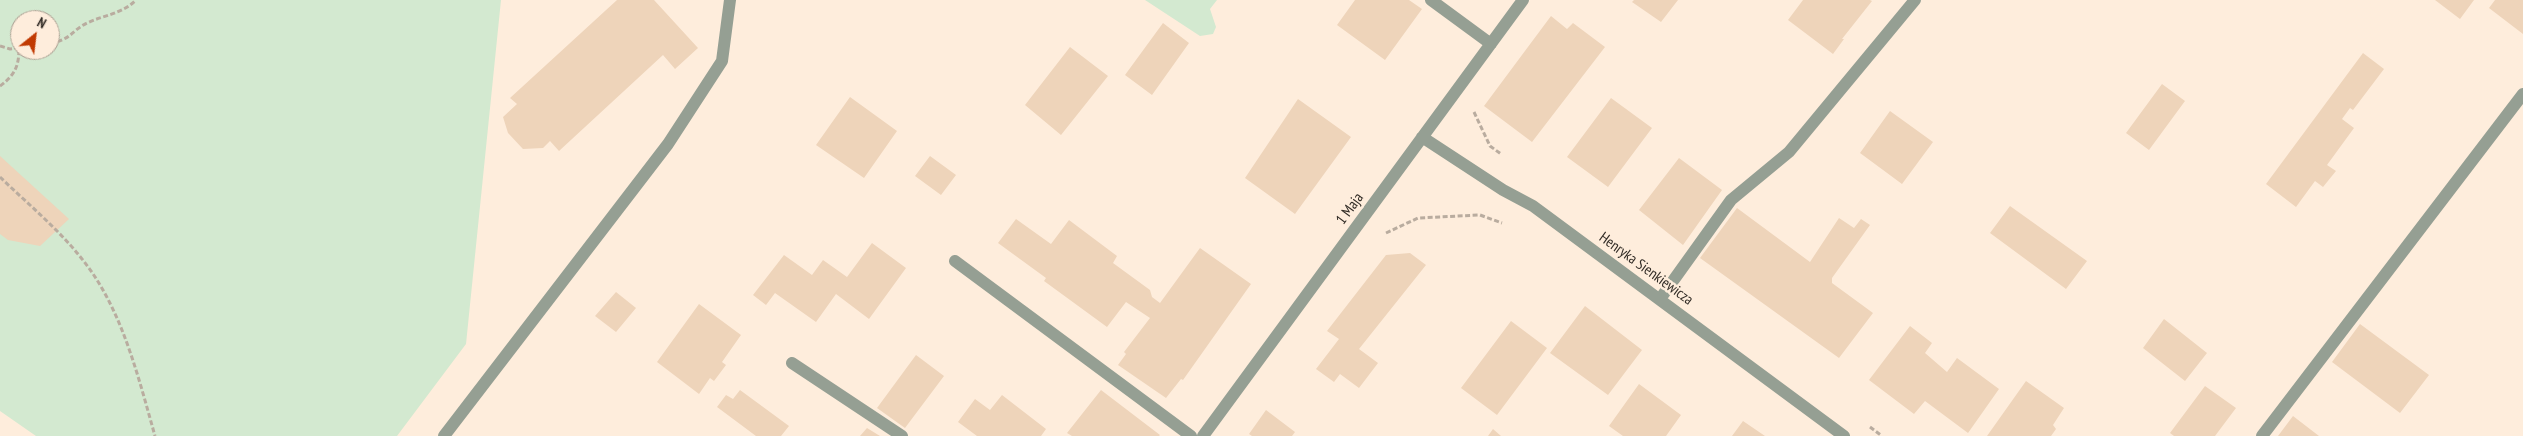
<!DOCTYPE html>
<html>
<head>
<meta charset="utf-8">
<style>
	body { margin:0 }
	#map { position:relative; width:2523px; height:436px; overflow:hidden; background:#feeddc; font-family:"PT Sans Narrow",sans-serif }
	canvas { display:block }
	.north { position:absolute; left:10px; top:10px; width:50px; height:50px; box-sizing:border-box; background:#feeddc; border:1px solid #aca093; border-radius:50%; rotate:29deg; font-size:14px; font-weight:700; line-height:20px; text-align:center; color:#322c26 }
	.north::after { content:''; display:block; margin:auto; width:18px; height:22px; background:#c13a02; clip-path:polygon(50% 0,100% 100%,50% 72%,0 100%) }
</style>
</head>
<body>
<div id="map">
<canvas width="2523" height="436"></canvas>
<div class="north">N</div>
</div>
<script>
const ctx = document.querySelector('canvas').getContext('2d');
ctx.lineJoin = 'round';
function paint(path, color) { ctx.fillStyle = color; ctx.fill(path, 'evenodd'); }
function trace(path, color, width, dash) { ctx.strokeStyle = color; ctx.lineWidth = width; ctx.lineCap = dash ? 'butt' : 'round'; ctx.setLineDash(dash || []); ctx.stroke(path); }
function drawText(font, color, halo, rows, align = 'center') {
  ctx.font = font + ' "PT Sans Narrow",sans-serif'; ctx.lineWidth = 5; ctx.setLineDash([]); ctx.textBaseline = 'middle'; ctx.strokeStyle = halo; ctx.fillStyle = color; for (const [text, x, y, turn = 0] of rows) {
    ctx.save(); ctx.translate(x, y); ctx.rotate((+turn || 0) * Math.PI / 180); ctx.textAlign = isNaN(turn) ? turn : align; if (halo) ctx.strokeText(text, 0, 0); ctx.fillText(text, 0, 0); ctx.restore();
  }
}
const green = new Path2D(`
	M 0,0 L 501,0 L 466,344 L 397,436 L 36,436 L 0,411 ZM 20,20 L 50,20 L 50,50 L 20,50 Z
	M 1145,0 L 1217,0 L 1210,9 L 1216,27 L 1213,34 L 1200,36 Z`);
const building = new Path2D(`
	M 617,0 L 654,0 L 698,48 L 675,69 L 663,55 L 559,151 L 550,141 L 543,148 L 523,149 L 508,133 L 503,117 L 517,104 L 510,98 Z
	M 1355,0 L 1409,0 L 1422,9 L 1385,60 L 1337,25 Z
	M 1634,0 L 1678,0 L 1661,22 L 1632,2 Z
	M 1803,0 L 1870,0 L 1872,1 L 1842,39 L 1844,39 L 1833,54 L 1788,20 Z
	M 2435,0 L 2474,0 L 2460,19 Z
	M 2495,0 L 2523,0 L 2523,34 L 2489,8 Z
	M 1551,16 L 1567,29 L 1573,23 L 1605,47 L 1532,142 L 1484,106 Z
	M 1163,23 L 1189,43 L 1152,95 L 1125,75 Z
	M 1070,47 L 1108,76 L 1061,135 L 1025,105 Z
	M 2363,53 L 2384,69 L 2353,110 L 2350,108 L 2342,119 L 2354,128 L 2327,165 L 2336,171 L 2323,187 L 2315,181 L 2296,207 L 2266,184 Z
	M 2162,84 L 2185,101 L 2149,150 L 2126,133 Z
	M 850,97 L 897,131 L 864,178 L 816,145 Z
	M 1611,98 L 1652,128 L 1608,187 L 1567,157 Z
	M 1298,99 L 1351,137 L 1295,214 L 1245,178 Z
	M 1890,111 L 1933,142 L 1902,184 L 1860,153 Z
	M 0,156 L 69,219 L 40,246 L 8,240 L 0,234 Z
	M 930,156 L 956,175 L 941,195 L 915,176 Z
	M 1679,158 L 1722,190 L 1683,245 L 1639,210 Z
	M 2010,206 L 2087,261 L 2066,289 L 1990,233 Z
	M 1737,208 L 1810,262 L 1839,218 L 1854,228 L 1861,219 L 1870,225 L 1832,278 L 1832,283 L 1873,313 L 1839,358 L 1700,258 Z
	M 1016,219 L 1051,244 L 1069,220 L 1117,256 L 1113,263 L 1150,290 L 1152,297 L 1160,303 L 1200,248 L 1251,284 L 1183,380 L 1181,379 L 1166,398 L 1118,365 L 1126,354 L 1124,352 L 1150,318 L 1126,302 L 1107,327 L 1044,281 L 1046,278 L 998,243 Z
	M 872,243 L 906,268 L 869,319 L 836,294 L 816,322 L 775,293 L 766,305 L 753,295 L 784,255 L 812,275 L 823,260 L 847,277 Z
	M 1410,253 L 1426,265 L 1359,349 L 1378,363 L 1359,388 L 1340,374 L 1334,382 L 1316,369 L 1339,339 L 1327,331 L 1386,255 Z
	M 616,292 L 636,308 L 616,332 L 595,316 Z
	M 699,304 L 741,335 L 722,362 L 726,365 L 714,381 L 710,378 L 699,394 L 657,362 Z
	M 1585,306 L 1642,350 L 1608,395 L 1550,353 Z
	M 2164,319 L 2207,353 L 2185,381 L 2143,348 Z
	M 1511,321 L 1547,348 L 1497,415 L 1461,388 Z
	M 2360,324 L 2429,375 L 2400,413 L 2332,362 Z
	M 1910,326 L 1932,343 L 1925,353 L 1947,372 L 1957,358 L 1999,389 L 1968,433 L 1925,401 L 1914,414 L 1869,380 Z
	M 916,355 L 944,376 L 905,428 L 877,408 Z
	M 2026,381 L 2064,408 L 2053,425 L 2056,429 L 2051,436 L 1987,436 Z
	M 1639,384 L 1681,415 L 1666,436 L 1623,436 L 1609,426 Z
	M 2205,386 L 2236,408 L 2215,436 L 2174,436 L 2170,433 Z
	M 740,390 L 789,426 L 781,436 L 756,436 L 717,407 L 726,395 L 733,399 Z
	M 1101,390 L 1160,435 L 1159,436 L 1072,436 L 1067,433 Z
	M 1002,395 L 1046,429 L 1041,436 L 977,436 L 958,422 L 975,399 L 990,410 Z
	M 1266,410 L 1295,432 L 1292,436 L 1252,436 L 1249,434 Z
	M 2293,416 L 2319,436 L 2278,436 Z
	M 1743,421 L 1765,436 L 1732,436 Z
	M 867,428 L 880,436 L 860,436 Z
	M 1493,429 L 1501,436 L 1488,436 Z`);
const path = new Path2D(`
	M 50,43 C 71,40 71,31 87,23 C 104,15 122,14 136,0
	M 0,46 L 10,49 L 20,48
	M 0,86 C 15,75 19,66 19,48
	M 1474,112 L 1490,146 L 1501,154
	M 0,177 C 33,209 72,240 97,280 C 126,326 140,383 155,436
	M 1386,233 L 1418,218 L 1480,215 L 1502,223
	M 1870,427 L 1882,436`);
const minor = new Path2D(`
	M 1431,0 L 1491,44
	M 1422,137 L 1503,190 L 1533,206 L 1844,436
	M 955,261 L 1191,436
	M 1660,299 L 1731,200 L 1789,152 L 1915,0
	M 792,363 L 902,436
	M 444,436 L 668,144 L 722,61 L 730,0
	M 1203,436 L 1523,0
	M 2262,436 L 2523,94`);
const streetNames = [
	["1 Maja",1350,209,-54],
	["Henryka Sienkiewicza",1646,269,36]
];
paint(green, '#d3e9d0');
paint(building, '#eed4ba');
trace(path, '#b9ac9f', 3, [5, 2.5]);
trace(minor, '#959f93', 12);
drawText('15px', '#322c26', '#feeddc', streetNames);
</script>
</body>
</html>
